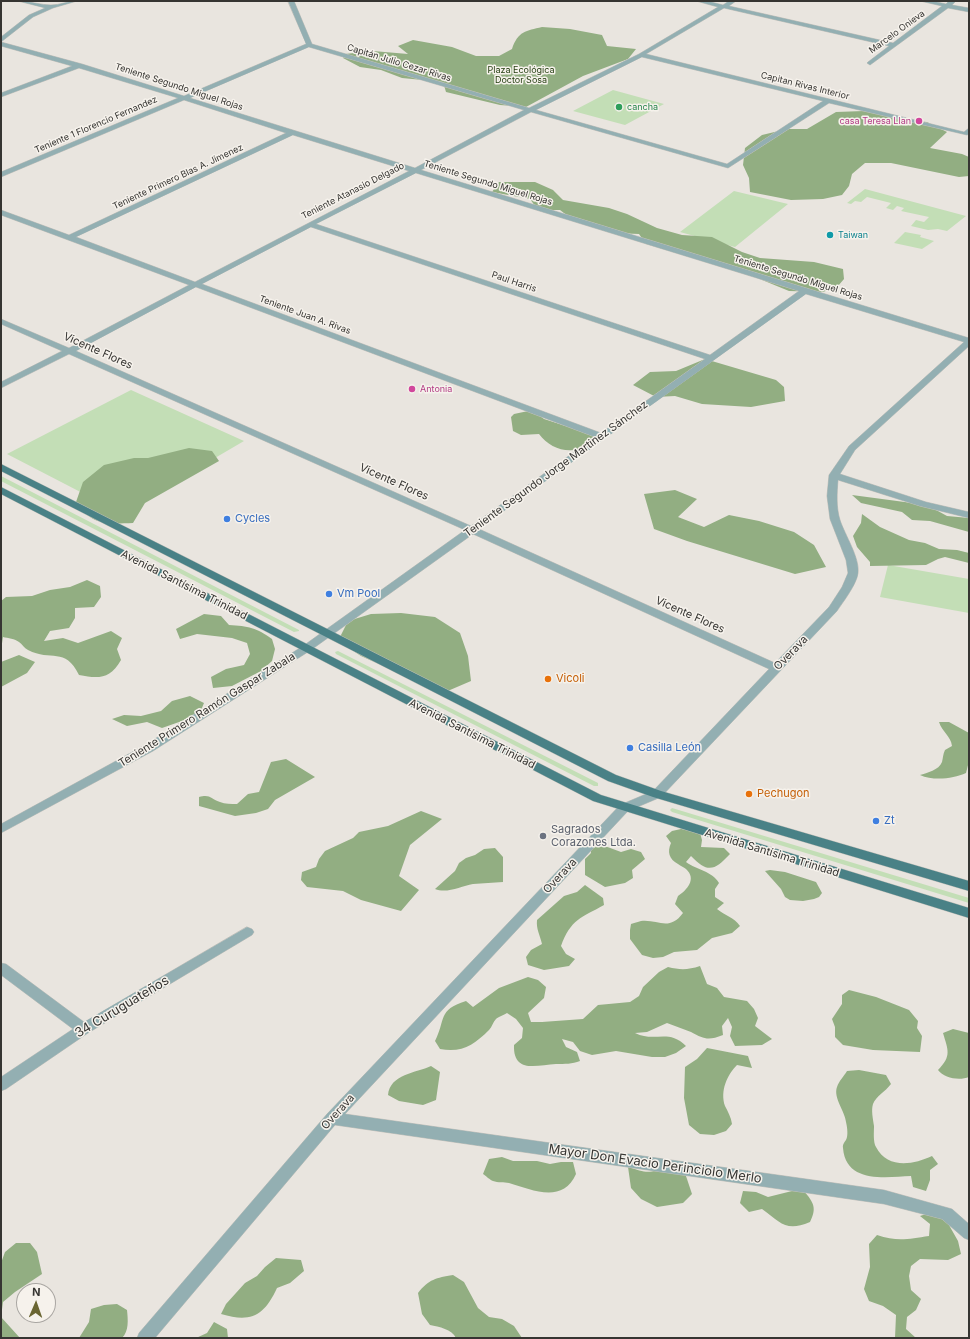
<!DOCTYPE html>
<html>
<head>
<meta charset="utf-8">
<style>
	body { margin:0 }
	#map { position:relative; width:970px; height:1339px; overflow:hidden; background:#e9e5df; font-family:Inter,sans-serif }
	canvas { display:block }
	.frame { position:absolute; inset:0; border:2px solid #363532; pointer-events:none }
	.north { position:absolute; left:16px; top:1283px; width:40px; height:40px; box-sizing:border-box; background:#f6f2ec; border:1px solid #a9a6a2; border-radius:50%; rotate:2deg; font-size:11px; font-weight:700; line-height:16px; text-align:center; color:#363532 }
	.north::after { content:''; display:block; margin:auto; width:14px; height:18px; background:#6a6532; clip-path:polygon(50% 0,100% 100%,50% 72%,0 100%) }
</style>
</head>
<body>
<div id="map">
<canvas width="970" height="1339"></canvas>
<div class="frame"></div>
<div class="north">N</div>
</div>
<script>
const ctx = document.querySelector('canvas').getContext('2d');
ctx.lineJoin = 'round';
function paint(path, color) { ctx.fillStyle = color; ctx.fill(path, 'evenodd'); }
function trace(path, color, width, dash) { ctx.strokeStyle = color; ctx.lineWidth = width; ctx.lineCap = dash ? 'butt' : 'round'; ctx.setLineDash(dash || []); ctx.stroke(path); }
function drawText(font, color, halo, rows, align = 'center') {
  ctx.font = font + ' Inter,sans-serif'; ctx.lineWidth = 3; ctx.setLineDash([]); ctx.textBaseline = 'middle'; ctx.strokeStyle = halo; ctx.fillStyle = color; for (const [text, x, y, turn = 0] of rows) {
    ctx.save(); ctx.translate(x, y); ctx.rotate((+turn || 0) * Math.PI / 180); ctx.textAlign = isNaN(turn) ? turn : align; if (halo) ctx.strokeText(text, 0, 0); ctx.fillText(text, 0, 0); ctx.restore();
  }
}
const green = new Path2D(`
	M 613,90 L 664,104 L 625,125 L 573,111 Z
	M 865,189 L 966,216 L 947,231 L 938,229 L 928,230 L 911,226 L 916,220 L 924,222 L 929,217 L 901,211 L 904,208 L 897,206 L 893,210 L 886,208 L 891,203 L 867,197 L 861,202 L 855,201 L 851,204 L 847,203 Z
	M 734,191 L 788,204 L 735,247 L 680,232 Z
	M 905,232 L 921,235 L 920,237 L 934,241 L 922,249 L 894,243 Z
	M 131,390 L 244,441 L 121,513 L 7,454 Z
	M 1,476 L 299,630 L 299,631 L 294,632 L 1,481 Z
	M 888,565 L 969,579 L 969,613 L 880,597 Z
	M 338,651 L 598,783 L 598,786 L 594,786 L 336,654 L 335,652 Z
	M 672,808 L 969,898 L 969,903 L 672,812 L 670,810 Z`);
const forest = new Path2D(`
	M 542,27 L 570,29 L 602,35 L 607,46 L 636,49 L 628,59 L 583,76 L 526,107 L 500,105 L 446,92 L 443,82 L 402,78 L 381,70 L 360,67 L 343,58 L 345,54 L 373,51 L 408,54 L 398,46 L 413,40 L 452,47 L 476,56 L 499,56 L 512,49 C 518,31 526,31 542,27 Z
	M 864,111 L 905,120 L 927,122 L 947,132 L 930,148 L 962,154 L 969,157 L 969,176 L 959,177 L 891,163 L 865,163 L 852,174 L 849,186 L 842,195 L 823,199 L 791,200 L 750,192 L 749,178 L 743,165 L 745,148 L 762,135 L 787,129 L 807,129 L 836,112 Z
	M 499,182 L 535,182 L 553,190 L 563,200 L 609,208 L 627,214 L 657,228 L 682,235 L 712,237 L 742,252 L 760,258 L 814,262 L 843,269 L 844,279 L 838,286 L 823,292 L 789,291 L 750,275 L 646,244 L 639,234 L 615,233 L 573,220 L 560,210 L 538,210 L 530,199 L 492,192 Z
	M 705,359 L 776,380 L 784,387 L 785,401 L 751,407 L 702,404 L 675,396 L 656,397 L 633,385 L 650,372 L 676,371 Z
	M 533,410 L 544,419 L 597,436 C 594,439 591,442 587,445 C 571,456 550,449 539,434 L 521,435 L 513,431 L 511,417 L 514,414 Z
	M 189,448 L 212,451 L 219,461 L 145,503 L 133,523 C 106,524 93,526 76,502 L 83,482 L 104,465 L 134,458 L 148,458 Z
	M 675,490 L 697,499 L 678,517 L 704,527 L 729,515 L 759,521 L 794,532 L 814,545 L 826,567 L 795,574 L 687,541 L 654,529 L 644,494 Z
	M 852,495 L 927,505 L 947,516 L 969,518 L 969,532 L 930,521 L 912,520 L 902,512 L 861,503 Z
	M 862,514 L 880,527 L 909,540 L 925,543 L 939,549 L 957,550 L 969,553 L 969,563 L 945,557 L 938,559 L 926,565 L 870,566 L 870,562 L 857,547 L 853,536 L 861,523 Z
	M 87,580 L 100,586 L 101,597 L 94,607 L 75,608 L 75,618 L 69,628 L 50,631 L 44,641 L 63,638 L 78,643 L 111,631 L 122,638 L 117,649 L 121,660 C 110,679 99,679 79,675 C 65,646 51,662 28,650 C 24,648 22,644 19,642 C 15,639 8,638 3,637 L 1,650 L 1,626 L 2,626 L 1,622 L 1,601 L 6,597 L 32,596 L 50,590 L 70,587 Z
	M 401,613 L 435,617 L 460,633 L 468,656 L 471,681 L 443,693 L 361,656 L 338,641 L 348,621 L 371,614 Z
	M 204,614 L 221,616 L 229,625 C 248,626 257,628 272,639 L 275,649 L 272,661 L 261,671 L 232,686 L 213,688 L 211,677 L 226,669 L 244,665 L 250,654 L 247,643 L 232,638 L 197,634 L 180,639 L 176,629 Z
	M 19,655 L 35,662 L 27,673 L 1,687 L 1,662 Z
	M 190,696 L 204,703 L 199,715 L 162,728 L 147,722 L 127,726 L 112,719 L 124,715 L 141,716 L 161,711 L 172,701 Z
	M 939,722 L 949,722 L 969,733 L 969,761 L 966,773 C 953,779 933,781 920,775 C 927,773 939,770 942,762 C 943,758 943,754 945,750 L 952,746 C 951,736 942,732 939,722 Z
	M 286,759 L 315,777 L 275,800 L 268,809 L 256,813 L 235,816 L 199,806 L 199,797 C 211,794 210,799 220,802 C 225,804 231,804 237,804 L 248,794 L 259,792 L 271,762 Z
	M 421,811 L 442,819 L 410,845 L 399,876 L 419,890 L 401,911 L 361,900 L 343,891 L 307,887 L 301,880 L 302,872 L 316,867 L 319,859 L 325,851 L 353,838 L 359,832 L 388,826 Z
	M 681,829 L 691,830 L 700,833 L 702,840 L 701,847 L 724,848 L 730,854 C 715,870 708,874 691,856 L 686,862 C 697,870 712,871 719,883 L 715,889 L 715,897 L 724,903 L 717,909 C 725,916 734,917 740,926 L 732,933 L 712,938 L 697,950 L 674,952 L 663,957 L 653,958 L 642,955 L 630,939 L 630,930 L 631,924 C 634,923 638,922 641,921 C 658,919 669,932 683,913 L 675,904 L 678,896 C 687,890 697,879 686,869 C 684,867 680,866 678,864 C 669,859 667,852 671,843 L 666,836 L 672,831 Z
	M 590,845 L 602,845 L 621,852 L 631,849 L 641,852 L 645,859 L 632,870 L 633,878 L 625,883 L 605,887 L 585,875 L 585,859 L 591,853 Z
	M 495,848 L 503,857 L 503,882 C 493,883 483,883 473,884 C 461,886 447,894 435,889 L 455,871 L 459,863 L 466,858 L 475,855 L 484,849 Z
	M 770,870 L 785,872 L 816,882 L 822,893 L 819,897 L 814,899 L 803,901 L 790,900 L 785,897 L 781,889 L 765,871 Z
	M 585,885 L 603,898 L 604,905 C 581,918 571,919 561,946 L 566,954 L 575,959 L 569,966 L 544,970 L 528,965 L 526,957 L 531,950 L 542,944 C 540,935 536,929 537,920 L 564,896 L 577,892 Z
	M 700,966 L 707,984 L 717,988 L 724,997 L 747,1001 L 754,1009 L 758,1018 L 755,1026 L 772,1039 L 762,1045 L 735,1046 L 730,1036 L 732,1027 L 728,1018 L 722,1026 L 723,1035 C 708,1041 704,1039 691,1032 C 683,1029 675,1026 667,1023 L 647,1032 L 635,1033 C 655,1043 668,1028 686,1046 L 676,1053 L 665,1057 L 652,1057 L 616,1051 L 592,1055 L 580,1051 L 573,1042 L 562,1039 L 566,1047 L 577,1052 L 580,1061 C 572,1064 565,1064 556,1064 C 537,1065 513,1074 514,1045 L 522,1038 L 523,1028 L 516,1019 L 507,1013 C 504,1015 498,1017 496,1019 C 493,1022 492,1027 489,1030 C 474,1045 462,1053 440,1049 L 435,1041 C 446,1020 437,1010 466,1001 L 473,1007 L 499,988 L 528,977 L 538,980 L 546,987 L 544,998 L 528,1013 L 531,1022 L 542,1022 L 583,1019 L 598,1005 L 630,1002 L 639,996 L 643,987 L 659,972 L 668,967 C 680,970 688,970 700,966 Z
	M 849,990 L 876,997 L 909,1010 L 918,1021 L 917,1028 L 922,1036 L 920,1052 L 873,1050 L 843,1045 L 835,1037 L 835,1027 L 832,1019 L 842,1004 L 842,995 Z
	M 953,1029 L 969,1033 L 969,1077 C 959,1081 944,1078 938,1070 C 952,1056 948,1050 943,1033 Z
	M 707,1048 L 748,1056 L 752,1068 L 737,1065 C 727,1075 720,1091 725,1106 C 728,1112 731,1117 732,1124 L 726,1131 L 714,1135 L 700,1134 L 689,1125 L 684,1098 L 685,1067 L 697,1059 Z
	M 431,1066 L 440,1072 L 436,1100 L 423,1105 L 399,1101 L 388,1095 C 390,1074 416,1073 431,1066 Z
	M 859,1070 L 886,1075 L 891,1084 C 885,1092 876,1096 873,1104 C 871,1110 873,1119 874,1126 C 874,1132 873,1142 876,1147 C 887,1169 913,1165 932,1156 L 938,1164 L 930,1170 L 930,1180 L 926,1191 L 913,1187 L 911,1176 C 886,1177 846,1184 843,1148 C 842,1143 846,1142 847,1137 C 848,1133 847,1126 846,1122 C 845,1111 833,1098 837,1087 C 839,1081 844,1076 847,1071 Z
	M 502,1157 L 513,1161 L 537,1161 L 550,1164 L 561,1162 L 573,1162 L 576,1174 C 563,1204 532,1190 509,1183 C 504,1182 498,1183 493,1181 C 490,1180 486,1176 483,1174 L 489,1159 Z
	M 666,1166 L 685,1173 L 692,1194 L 683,1203 L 657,1207 L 641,1199 L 631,1188 L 628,1167 C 645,1172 649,1175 666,1166 Z
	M 743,1191 L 756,1192 L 768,1197 L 792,1191 L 804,1191 C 814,1203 817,1208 810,1222 C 786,1232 781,1223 762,1209 L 749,1212 L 740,1203 Z
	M 935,1211 L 945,1218 L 958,1241 L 961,1254 L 948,1260 L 920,1259 L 911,1266 L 909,1276 L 911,1290 L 921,1299 L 916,1310 L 907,1317 L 906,1329 L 916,1338 L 895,1338 L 896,1315 L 883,1306 L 869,1301 L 864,1289 L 870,1267 L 869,1244 L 877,1235 C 897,1242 909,1239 929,1236 L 930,1224 L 920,1216 Z
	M 16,1243 L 30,1243 L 37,1252 L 42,1274 L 15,1292 L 3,1302 L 1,1317 L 20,1338 L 1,1338 L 1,1263 L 5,1252 Z
	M 276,1258 L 301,1260 L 304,1271 L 290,1283 L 277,1288 C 264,1316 251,1323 221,1314 L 226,1304 L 245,1283 L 257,1276 L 265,1267 Z
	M 453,1275 L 464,1282 L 478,1308 L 489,1317 L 502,1319 L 514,1326 L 522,1338 L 456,1338 C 452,1329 439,1327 430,1325 L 422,1314 L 418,1293 C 429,1279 436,1278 453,1275 Z
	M 117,1304 L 127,1310 C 128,1320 129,1331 122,1338 L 79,1338 L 89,1322 L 91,1309 L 104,1305 Z
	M 214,1322 L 227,1329 L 228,1338 L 196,1338 L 207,1333 Z`);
const minor = new Path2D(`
	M 18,1 C 29,1 41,5 51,5 C 60,5 68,1 77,1 L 53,8 L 33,17 L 1,42 L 1,37 L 29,15 L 45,8 Z
	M 288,1 L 294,1 L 312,44 L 529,108 L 639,54 L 718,7 L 696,1 L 707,1 L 723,5 L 729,1 L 736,1 L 729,6 L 893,43 L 942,6 L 920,1 L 932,1 L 946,4 L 949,1 L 956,1 L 952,5 L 969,8 L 969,12 L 948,8 L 870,65 L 867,63 L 868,62 L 889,46 L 724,8 L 646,54 L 964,132 L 969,128 L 969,134 L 967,135 L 829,103 L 728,168 L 531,112 L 421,170 L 969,338 L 969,346 L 855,450 L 840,474 L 926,502 L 969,512 L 969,518 L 920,506 L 838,480 C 837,493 836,507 840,520 C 845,535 860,558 858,573 C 857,584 843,602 837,611 L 661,797 L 628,811 L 345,1114 L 884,1190 L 952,1209 L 969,1224 L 969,1240 L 964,1238 L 942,1219 L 884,1204 L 335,1125 L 155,1338 L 137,1338 L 139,1333 L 327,1114 L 620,805 L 653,791 L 769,669 L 473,534 L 311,650 L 153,751 L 1,833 L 1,824 L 145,745 L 303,646 L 465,530 L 69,354 L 1,388 L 1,382 L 62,351 L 1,324 L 1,319 L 69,348 L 189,285 L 1,215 L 1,210 L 69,235 L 286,133 L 184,100 L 1,177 L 1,172 L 178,98 L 79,68 L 1,97 L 1,93 L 72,66 L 1,46 L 1,42 L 82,64 L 184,96 L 306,44 ZM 309,47 L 524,110 L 415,168 L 190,98 ZM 642,57 L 823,101 L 727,164 L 536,110 ZM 293,135 L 409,171 L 195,282 L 76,237 ZM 416,173 L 799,291 L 710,355 L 316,224 ZM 311,227 L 705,359 L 601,433 L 202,284 ZM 196,287 L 595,437 L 471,526 L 76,351 ZM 806,294 L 964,342 L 849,446 L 829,475 L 827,496 L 830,519 L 846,560 L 848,573 L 842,587 L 829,607 L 775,663 L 479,529 Z
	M 247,927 L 252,929 L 254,932 L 252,935 L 88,1033 L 6,1089 L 1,1091 L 1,1077 L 73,1029 L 1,975 L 1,963 L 6,964 L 84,1022 Z`);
const primary = new Path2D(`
	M 1,464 L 616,775 L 661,791 L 969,881 L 969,891 L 653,797 L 608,781 L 1,471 Z
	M 1,487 L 601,795 L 969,908 L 969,918 L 593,801 L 1,494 Z`);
const markers = [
	[619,107,4,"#2e9e5b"],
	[919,121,4,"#d1479c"],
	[830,235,4,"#0f9aa8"],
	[412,389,4,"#d1479c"],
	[227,519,4,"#3f7fe0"],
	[329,594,4,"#3f7fe0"],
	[548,679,4,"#e8710a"],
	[630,748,4,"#3f7fe0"],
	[749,794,4,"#e8710a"],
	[876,821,4,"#3f7fe0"],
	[543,836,4,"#6b7280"]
];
const farStreetnames = [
	["Marcelo Onieva",897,32,-36],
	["Capitán Julio Cezar Rivas",399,63,17],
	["Capitan Rivas Interior",805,86,14],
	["Teniente Segundo Miguel Rojas",179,87,18],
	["Teniente 1 Florencio Fernandez",96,125,-23],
	["Teniente Primero Blas A. Jimenez",178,177,-25],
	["Teniente Segundo Miguel Rojas",488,183,17],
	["Teniente Atanasio Delgado",353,191,-27],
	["Teniente Segundo Miguel Rojas",798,278,17],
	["Paul Harris",514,282,19],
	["Teniente Juan A. Rivas",305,315,20]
];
const farParknames = [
	["Plaza Ecológica",521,70],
	["Doctor Sosa",521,80]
];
const farLeisurenames = [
	["cancha",627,107]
];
const farHotelnames = [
	["casa Teresa Llan",911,121],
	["Antonia",420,389,"left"]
];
const farCulturenames = [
	["Taiwan",838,235]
];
const streetNames = [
	["Vicente Flores",98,351,24],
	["Teniente Segundo Jorge Martinez Sánchez",556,469,-36],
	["Vicente Flores",394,482,24],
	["Avenida Santísima Trinidad",184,585,27],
	["Vicente Flores",690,615,24],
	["Overava",791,653,-46],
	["Teniente Primero Ramón Gaspar Zabala",207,710,-32],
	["Avenida Santísima Trinidad",472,734,27],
	["Avenida Santísima Trinidad",772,853,17],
	["Overava",560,876,-47],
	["Overava",338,1112,-48]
];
const shopNames = [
	["Cycles",235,519],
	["Vm Pool",337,594],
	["Casilla León",638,748],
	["Zt",884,821]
];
const foodNames = [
	["Vicoli",556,679],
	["Pechugon",757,794]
];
const worshipNames = [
	["Sagrados",551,830],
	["Corazones Ltda.",551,843]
];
const nearStreetnames = [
	["34 Curuguateños",122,1007,-31],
	["Mayor Don Evacio Perinciolo Merlo",655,1164,8]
];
paint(green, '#c3deb6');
paint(forest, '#92ae82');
trace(minor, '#c5c2bc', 1);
trace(primary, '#c5c2bc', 1);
paint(minor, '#93afb2');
paint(primary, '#498186');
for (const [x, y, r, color] of markers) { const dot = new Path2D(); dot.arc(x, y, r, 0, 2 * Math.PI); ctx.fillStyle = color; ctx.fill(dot); trace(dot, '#f6f2ec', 1.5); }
drawText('9px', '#363532', '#f6f2ec', farStreetnames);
drawText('9px', '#1f3a0b', '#f6f2ec', farParknames);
drawText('9px', '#27864d', '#f6f2ec', farLeisurenames, 'left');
drawText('9px', '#b23c85', '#f6f2ec', farHotelnames, 'right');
drawText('9px', '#0d838f', '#f6f2ec', farCulturenames, 'left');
drawText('11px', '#363532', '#f6f2ec', streetNames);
drawText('11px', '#366cbe', '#f6f2ec', shopNames, 'left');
drawText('11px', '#c56008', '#f6f2ec', foodNames, 'left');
drawText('11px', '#5b616d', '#f6f2ec', worshipNames, 'left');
drawText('13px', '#363532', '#f6f2ec', nearStreetnames);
</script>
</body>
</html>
